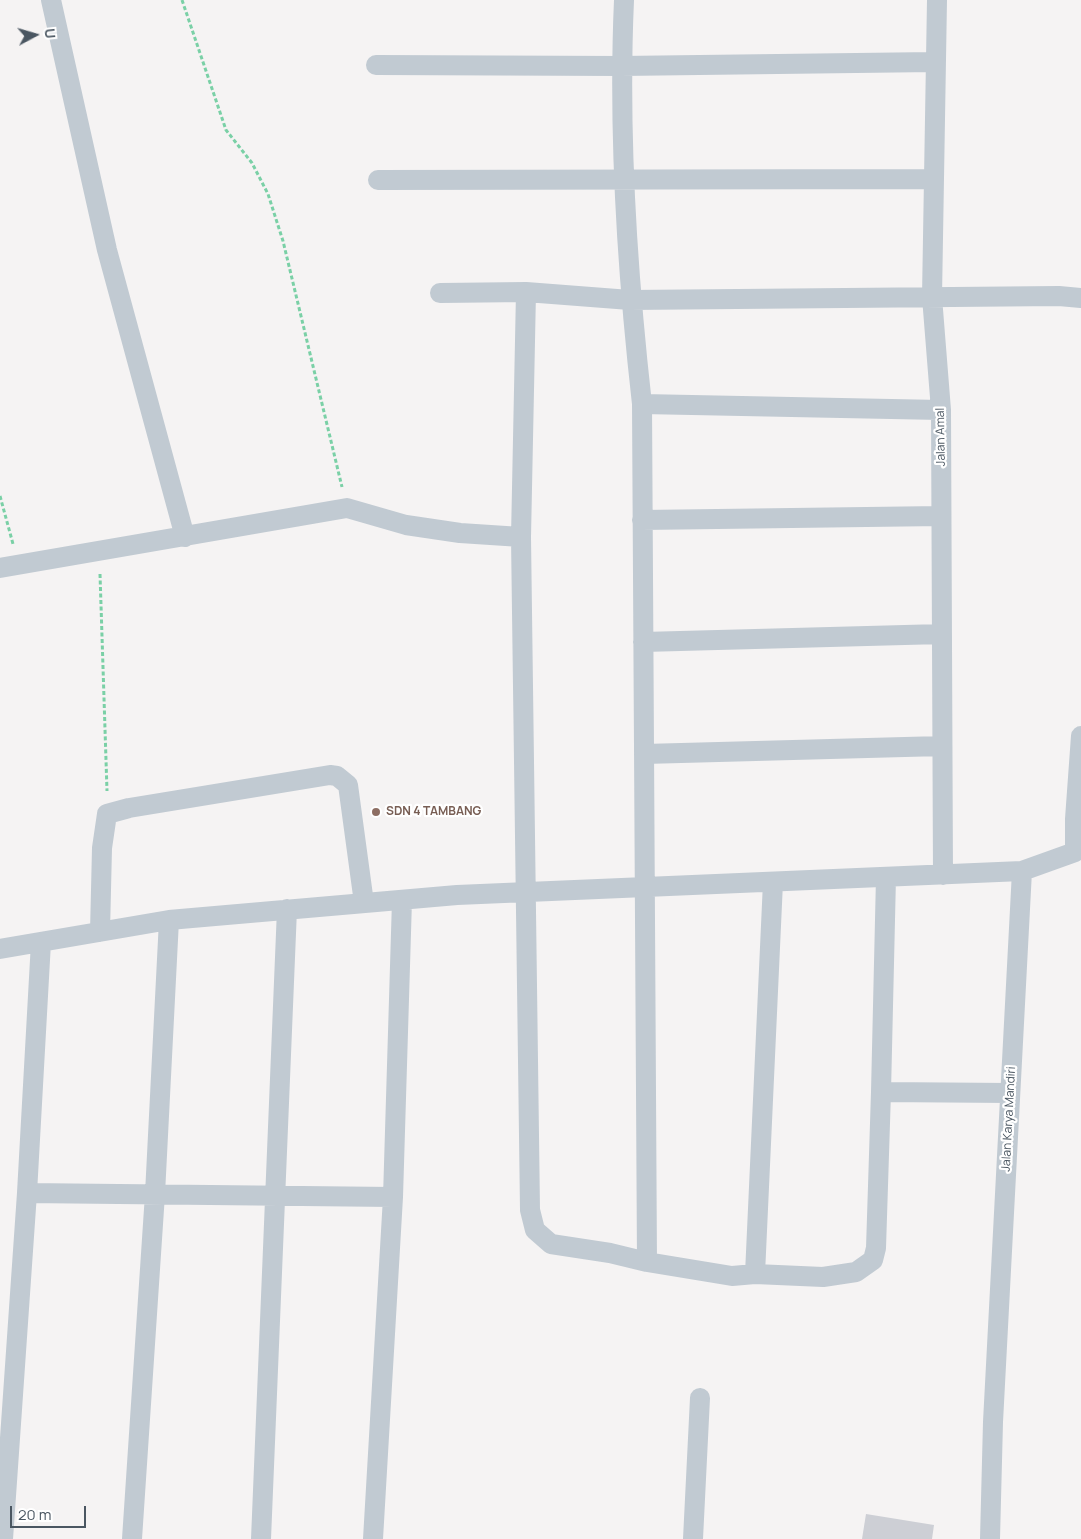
<!DOCTYPE html>
<html>
<head>
<meta charset="utf-8">
<style>
	body { margin:0 }
	#map { position:relative; width:1081px; height:1539px; overflow:hidden; background:#f5f3f3; font-family:Manrope,sans-serif }
	canvas { display:block }
	.north { position:absolute; left:10px; top:10px; width:50px; height:50px; -webkit-text-stroke:4px #fff; paint-order:stroke; rotate:84deg; font-size:14px; font-weight:700; line-height:20px; text-align:center; color:#4a5661 }
	.north::after { content:''; display:block; margin:auto; width:18px; height:22px; background:#4a5661; clip-path:polygon(50% 0,100% 100%,50% 72%,0 100%) }
	.scale { position:absolute; left:10px; top:1506px; width:76px; height:22px; box-sizing:border-box; border:2px solid #4a5661; border-top:0; padding-left:6px; font-size:15px; line-height:18px; white-space:nowrap; color:#4a5661; -webkit-text-stroke:4px #fff; paint-order:stroke }
</style>
</head>
<body>
<div id="map">
<canvas width="1081" height="1539"></canvas>
<div class="north">U</div>
<div class="scale">20 m</div>
</div>
<script>
const ctx = document.querySelector('canvas').getContext('2d');
ctx.lineJoin = 'round';
function paint(path, color) { ctx.fillStyle = color; ctx.fill(path, 'evenodd'); }
function trace(path, color, width, dash) { ctx.strokeStyle = color; ctx.lineWidth = width; ctx.lineCap = dash ? 'butt' : 'round'; ctx.setLineDash(dash || []); ctx.stroke(path); }
function drawText(font, color, halo, rows, align = 'center') {
  ctx.font = font + ' Manrope,sans-serif'; ctx.lineWidth = 4.5; ctx.setLineDash([]); ctx.textBaseline = 'middle'; ctx.strokeStyle = halo; ctx.fillStyle = color; for (const [text, x, y, turn = 0] of rows) {
    ctx.save(); ctx.translate(x, y); ctx.rotate((+turn || 0) * Math.PI / 180); ctx.textAlign = isNaN(turn) ? turn : align; if (halo) ctx.strokeText(text, 0, 0); ctx.fillText(text, 0, 0); ctx.restore();
  }
}
const building = new Path2D(`
	M 866,1514 L 934,1525 L 932,1539 L 862,1539 Z`);
const path = new Path2D(`
	M 182,0 L 226,130 L 252,163 L 268,194 L 283,241 L 342,487
	M 0,496 L 13,544
	M 100,574 L 107,791`);
const street = new Path2D(`
	M 51,0 L 107,250 L 185,537
	M 624,0 C 618,135 627,271 642,404 L 647,1262
	M 937,0 L 932,297 L 941,410 L 943,875
	M 376,65 L 621,66 L 934,62
	M 378,180 L 933,179
	M 526,292 L 521,537 L 530,1210 L 535,1230 L 551,1244 L 610,1253 L 647,1262 L 732,1276 L 755,1274 L 823,1277 L 856,1272 L 873,1260 L 876,1248 L 881,1092
	M 440,293 L 526,292 L 630,300 L 1059,296 L 1081,298
	M 642,404 L 941,410
	M 642,520 L 941,516
	M 0,568 L 347,508 L 406,525 L 460,533 L 521,537
	M 643,642 L 942,634
	M 644,754 L 942,746
	M 886,877 L 881,1092 L 1010,1093
	M 100,932 L 102,848 L 107,814 L 129,808 L 330,775 L 337,776 L 348,785 L 364,903
	M 0,949 L 169,920 L 457,895 L 1022,871
	M 27,1193 L 393,1197
	M 755,1274 L 773,882
	M 3,1539 L 27,1193 L 41,942
	M 132,1539 L 155,1194 L 169,920
	M 261,1539 L 287,909
	M 373,1539 L 393,1197 L 402,900
	M 693,1539 L 700,1398
	M 990,1539 L 993,1422 L 1022,871 L 1075,852 L 1075,819 L 1081,736`);
const markers = [
	[376,812,5,"#8d6e63"]
];
const streetNames = [
	["Jalan Amal",941,437,-91],
	["Jalan Karya Mandiri",1009,1119,-87]
];
const educationNames = [
	["SDN 4 TAMBANG",386,812]
];
paint(building, '#cdcfd5');
trace(path, '#7ad0a6', 3, [4, 2.5]);
trace(street, '#c1cad2', 20);
for (const [x, y, r, color] of markers) { const dot = new Path2D(); dot.arc(x, y, r, 0, 2 * Math.PI); ctx.fillStyle = color; ctx.fill(dot); trace(dot, '#fff', 2); }
drawText('12px', '#4a5661', '#fff', streetNames);
drawText('bold 12px', '#785e54', '#fff', educationNames, 'left');
</script>
</body>
</html>
